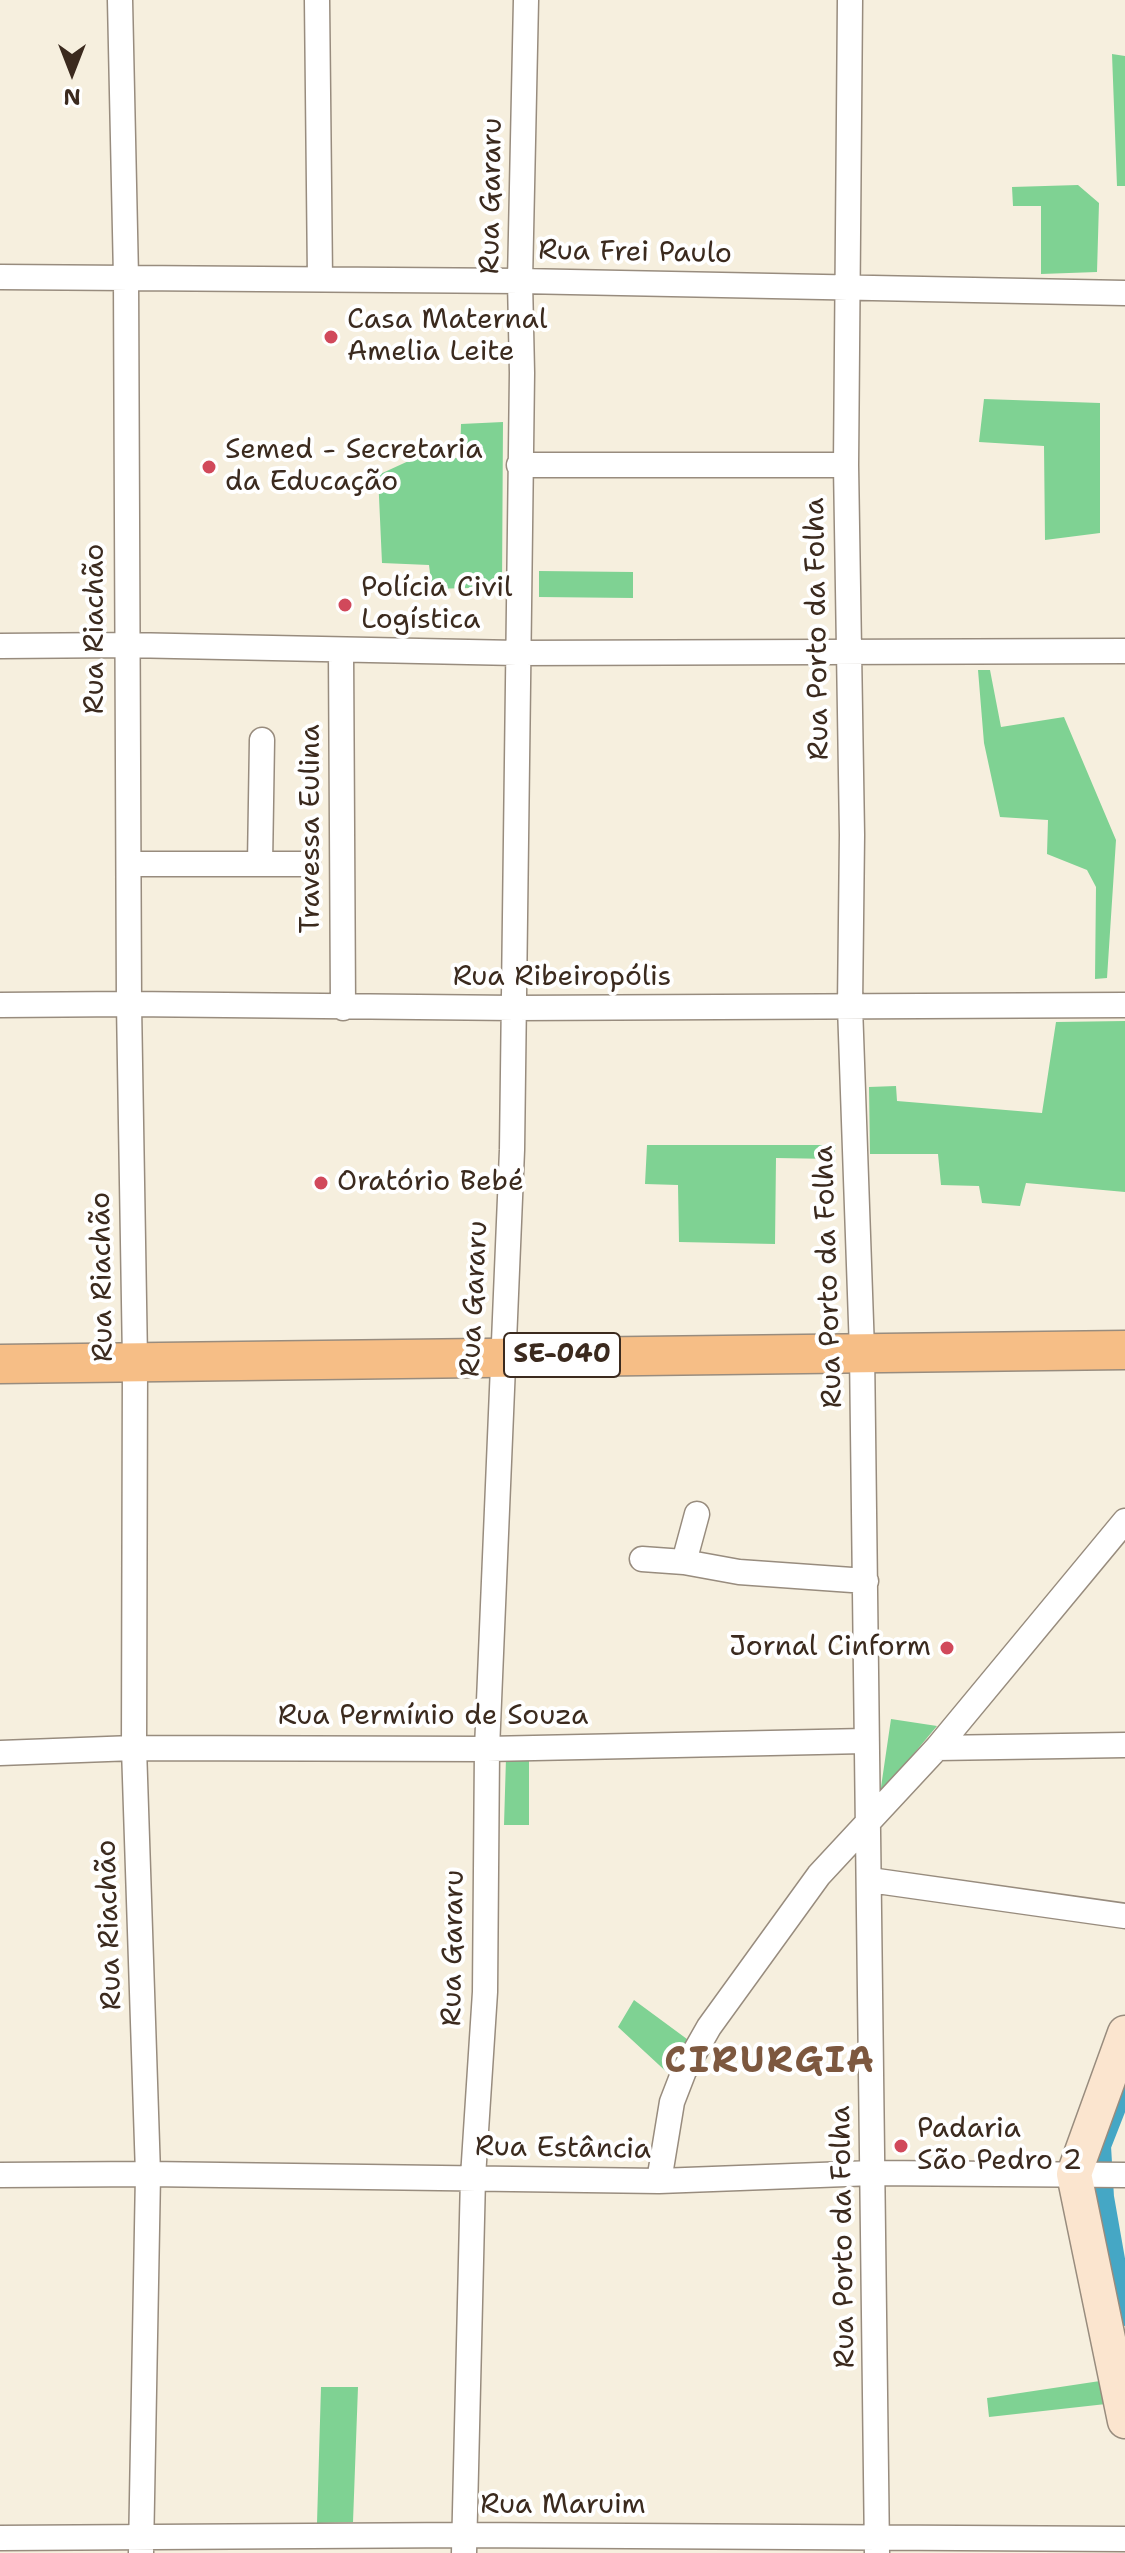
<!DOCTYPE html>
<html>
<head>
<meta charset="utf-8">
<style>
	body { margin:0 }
	#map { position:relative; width:1125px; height:2553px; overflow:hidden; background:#f6efde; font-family:"Shantell Sans",sans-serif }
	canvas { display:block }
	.north { position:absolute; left:32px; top:32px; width:80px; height:80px; -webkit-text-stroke:6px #fff; paint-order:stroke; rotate:180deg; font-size:22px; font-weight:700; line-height:32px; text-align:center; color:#3b2a1e }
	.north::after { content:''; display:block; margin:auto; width:28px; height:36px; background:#3b2a1e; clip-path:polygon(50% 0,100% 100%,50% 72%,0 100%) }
</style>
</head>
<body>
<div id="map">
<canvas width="1125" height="2553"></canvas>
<div class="north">N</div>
</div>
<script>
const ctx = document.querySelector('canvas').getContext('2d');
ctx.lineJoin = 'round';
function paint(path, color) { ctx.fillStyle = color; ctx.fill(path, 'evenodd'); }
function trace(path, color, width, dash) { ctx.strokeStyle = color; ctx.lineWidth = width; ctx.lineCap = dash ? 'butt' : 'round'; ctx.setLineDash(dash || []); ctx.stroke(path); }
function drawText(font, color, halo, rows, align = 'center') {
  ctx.font = font + ' "Shantell Sans",sans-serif'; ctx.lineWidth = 8; ctx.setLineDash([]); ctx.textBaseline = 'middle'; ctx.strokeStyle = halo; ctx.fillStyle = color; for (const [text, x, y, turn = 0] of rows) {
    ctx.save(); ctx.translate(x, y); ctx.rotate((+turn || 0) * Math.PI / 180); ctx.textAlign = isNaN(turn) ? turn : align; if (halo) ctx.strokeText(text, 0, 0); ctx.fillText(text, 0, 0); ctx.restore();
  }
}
const green = new Path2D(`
	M 1112,54 L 1125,56 L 1125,186 L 1117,186 Z
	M 1078,185 L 1099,203 L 1097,272 L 1041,274 L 1041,206 L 1013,206 L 1012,187 Z
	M 984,399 L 1100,403 L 1100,533 L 1045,540 L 1044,446 L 979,442 Z
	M 503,422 L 502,587 L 432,589 L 429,565 L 382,563 L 378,475 L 413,459 L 460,458 L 461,424 Z
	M 539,571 L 633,572 L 633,598 L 539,597 Z
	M 978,670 L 990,670 L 1001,727 L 1064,717 L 1116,840 L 1107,978 L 1095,979 L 1096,887 L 1087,870 L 1047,854 L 1048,820 L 1000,817 L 984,743 Z
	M 1125,1021 L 1125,1192 L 1026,1183 L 1020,1206 L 982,1203 L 979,1186 L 941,1185 L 938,1154 L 870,1154 L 869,1087 L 896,1086 L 897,1101 L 1042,1113 L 1056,1022 Z
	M 647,1145 L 836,1145 L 833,1159 L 776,1158 L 775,1244 L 679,1242 L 678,1185 L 645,1184 Z
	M 891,1719 L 937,1726 L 880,1794 Z
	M 529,1757 L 529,1825 L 504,1825 L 506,1758 Z
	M 634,2000 L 691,2042 L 672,2077 L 618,2027 Z
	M 1100,2381 L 1106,2404 L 989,2417 L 987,2398 Z
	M 321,2387 L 358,2387 L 353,2522 L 317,2523 Z`);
const canal = new Path2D(`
	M 1125,2085 L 1101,2146 L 1104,2197 L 1125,2316`);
const minor = new Path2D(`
	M 120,0 L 126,277 L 129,1004 L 135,1361 L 134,1748 L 148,2174 L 141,2553
	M 317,0 L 320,279
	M 850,0 L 846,465 L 852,835 L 850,1006 L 862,1351 L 877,2553
	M 0,277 L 520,281 L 1125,293
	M 519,465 L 846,465
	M 0,646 L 126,645 L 517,653 L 1125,651
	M 341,650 L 343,1008
	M 129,864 L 308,864
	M 260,864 L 262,740
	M 0,1005 L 129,1004 L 515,1008 L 1125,1005
	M 642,1559 L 684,1562 L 739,1572 L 866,1581
	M 684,1562 L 697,1514
	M 937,1748 L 1125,1745
	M 0,1753 L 134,1748 L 487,1749 L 865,1741
	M 870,1880 L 1125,1916
	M 0,2175 L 148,2174 L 659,2181 L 873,2173 L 1125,2175
	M 659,2181 L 672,2102 L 684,2071 L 709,2027 L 819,1875 L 937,1748 L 1125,1521
	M 0,2538 L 465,2535 L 1125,2539
	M 464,2553 L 473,2177 L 485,1992 L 487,1749 L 512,1150 L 522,373 L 520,281 L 526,0`);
const secondary = new Path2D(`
	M 1125,2033 L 1074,2174 L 1125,2421`);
const primary = new Path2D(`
	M 0,1364 L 1125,1350`);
const markers = [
	[331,337,8,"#d1495b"],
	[209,467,8,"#d1495b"],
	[345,605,8,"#d1495b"],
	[321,1183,8,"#d1495b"],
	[947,1648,8,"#d1495b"],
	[901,2146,8,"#d1495b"]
];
const shields = [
	[562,1355,116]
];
const shieldNames = [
	["SE-040",562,1355]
];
const streetNames = [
	["Rua Gararu",492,196,-89],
	["Rua Frei Paulo",635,253,1],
	["Rua Riachão",96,629,-90],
	["Rua Porto da Folha",818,629,-91],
	["Travessa Eulina",312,829,-90],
	["Rua Ribeiropólis",562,978],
	["Rua Riachão",103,1277,-91],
	["Rua Porto da Folha",829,1277,-92],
	["Rua Gararu",475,1299,-87],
	["Rua Permínio de Souza",433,1717],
	["Rua Riachão",110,1925,-92],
	["Rua Gararu",454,1948,-89],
	["Rua Estância",563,2149,1],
	["Rua Porto da Folha",844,2237,-91],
	["Rua Maruim",563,2506]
];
const poiNames = [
	["Casa Maternal",347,321],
	["Amelia Leite",347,353],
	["Semed - Secretaria",225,451],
	["da Educação",225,483],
	["Polícia Civil",361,589],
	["Logística",361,621],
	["Oratório Bebé",337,1183],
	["Jornal Cinform",931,1648,"right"],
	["Padaria",917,2130],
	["São Pedro 2",917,2162]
];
const districtNames = [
	["CIRURGIA",770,2063]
];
paint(green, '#7fd293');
trace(canal, '#45a7c5', 20);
trace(minor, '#988c7e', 27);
trace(secondary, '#988c7e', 37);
trace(primary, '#988c7e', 41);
trace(minor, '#fff', 24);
trace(secondary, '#fbe5cf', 34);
trace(primary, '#f6be86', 38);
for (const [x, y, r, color] of markers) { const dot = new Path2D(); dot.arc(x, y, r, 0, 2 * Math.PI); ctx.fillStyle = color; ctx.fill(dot); trace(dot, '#fff', 3); }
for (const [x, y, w] of shields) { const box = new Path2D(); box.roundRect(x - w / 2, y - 22, w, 44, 6); ctx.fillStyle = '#fff'; ctx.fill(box); trace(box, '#3b2a1e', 2); }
drawText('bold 26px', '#3b2a1e', null, shieldNames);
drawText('28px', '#3b2a1e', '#fff', streetNames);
drawText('28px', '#3b2a1e', '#fff', poiNames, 'left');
ctx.letterSpacing = '2px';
drawText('bold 36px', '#7d583f', '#fff', districtNames);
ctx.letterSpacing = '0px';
</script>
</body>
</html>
